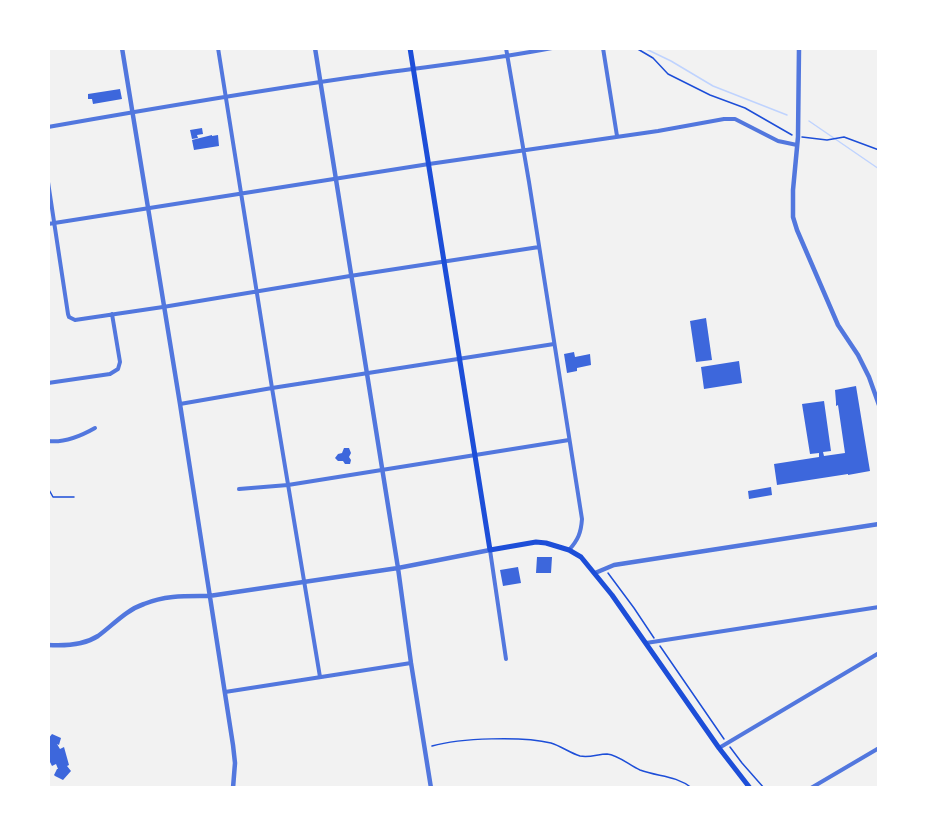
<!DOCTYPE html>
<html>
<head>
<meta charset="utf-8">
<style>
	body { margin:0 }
	#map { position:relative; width:927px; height:836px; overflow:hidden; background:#f2f2f2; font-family:"Roboto Condensed",sans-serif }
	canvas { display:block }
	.frame { position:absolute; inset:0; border:50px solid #fff; pointer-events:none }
</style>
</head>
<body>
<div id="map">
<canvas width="927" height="836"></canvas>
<div class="frame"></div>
</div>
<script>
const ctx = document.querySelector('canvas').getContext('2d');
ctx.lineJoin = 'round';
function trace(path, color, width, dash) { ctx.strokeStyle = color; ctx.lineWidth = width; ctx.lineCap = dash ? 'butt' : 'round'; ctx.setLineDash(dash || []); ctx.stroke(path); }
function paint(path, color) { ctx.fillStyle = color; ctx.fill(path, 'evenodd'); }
const stream = new Path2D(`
	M 644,48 L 671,61 L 713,86 L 787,115
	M 809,121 L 879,169`);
const building = new Path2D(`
	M 120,89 L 122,99 L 93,104 L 92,99 L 88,99 L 88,94 Z
	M 202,128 L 203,134 L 197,135 L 198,138 L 192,139 L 190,130 Z
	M 212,135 L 212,136 L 218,135 L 219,146 L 194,150 L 192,140 Z
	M 706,318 L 712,360 L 696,362 L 690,321 Z
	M 574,352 L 575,357 L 590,354 L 591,365 L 577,368 L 577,371 L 567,373 L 564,354 Z
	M 739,361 L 742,383 L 704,389 L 701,367 Z
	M 856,386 L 870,471 L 848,475 L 848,474 L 777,485 L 774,464 L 819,457 L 819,453 L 810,454 L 802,404 L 824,401 L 831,451 L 823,452 L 824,456 L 845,453 L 838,405 L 836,406 L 836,402 L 835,390 Z
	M 344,448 L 349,448 L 351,453 L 349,457 L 351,460 L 350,464 L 345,464 L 343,461 L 338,461 L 335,458 L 338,454 L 342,453 Z
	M 771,487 L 772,495 L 749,499 L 748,491 Z
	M 537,557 L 552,557 L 551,573 L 536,573 Z
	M 518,567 L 521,583 L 503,586 L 500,570 Z
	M 52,734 L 61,738 L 59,745 L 57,744 L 60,749 L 64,747 L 69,765 L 67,766 L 71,771 L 63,780 L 55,776 L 54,775 L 57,769 L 58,769 L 56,764 L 52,766 L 49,760 L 50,759 L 48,753 L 48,739 Z`);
const path = new Path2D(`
	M 636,48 L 653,58 L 668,74 L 710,95 L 745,108 L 792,135
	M 802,137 L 827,140 L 844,137 L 879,150
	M 48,488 L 53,497 L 74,497
	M 608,573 L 634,608 L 654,638
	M 660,646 L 724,739
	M 432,746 C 460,738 523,736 551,743 C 561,746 570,753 580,756 C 590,758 598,754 607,754 C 619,755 630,766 640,770 C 659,777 675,775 692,788
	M 730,747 L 742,763 L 764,788`);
const minor = new Path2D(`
	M 218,48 L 272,388 L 320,677
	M 506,48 L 529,182 L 582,519 C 581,533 578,540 569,550
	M 603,48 L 617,136
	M 48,127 C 150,109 251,92 354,77 C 420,67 486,61 552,48
	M 48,182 L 68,314 L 69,317 L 75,320 L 163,307 L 350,276 L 539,247
	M 48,224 L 429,164 L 658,131 L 724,119 L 735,119 L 778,141 L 797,145
	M 48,383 L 110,374 L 118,369 L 120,362 L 112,314
	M 180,404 L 272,388 L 554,344
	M 48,441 C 64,443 81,436 95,428
	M 239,489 L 288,485 L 569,440
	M 490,550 L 506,659
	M 646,643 L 879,607
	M 225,692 L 411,663
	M 719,748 L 879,653
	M 811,788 L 879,748`);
const tertiary = new Path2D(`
	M 122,48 L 180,404 L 233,745 L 235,763 L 233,788
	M 315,48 L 398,568 L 411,663 L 431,788
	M 799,48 L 798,137 L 793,190 L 793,217 L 797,230 L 838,325 L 858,355 L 869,377 L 879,405
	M 595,573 L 614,565 L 879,524
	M 48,645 C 64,646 84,645 98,636 C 113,625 126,610 144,604 C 165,595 186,596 209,596 L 398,568 L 490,550`);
const primary = new Path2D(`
	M 410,48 L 490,550 L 536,542 L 546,543 L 569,550 L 581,557 L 612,595 L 719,748 L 750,788`);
trace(stream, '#bfd3fe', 1.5);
paint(building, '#3d67dc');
trace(path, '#1d4ed8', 1.5);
trace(minor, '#5277de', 4);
trace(tertiary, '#5277de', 4.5);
trace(primary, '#1d4ed8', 5);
</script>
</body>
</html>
